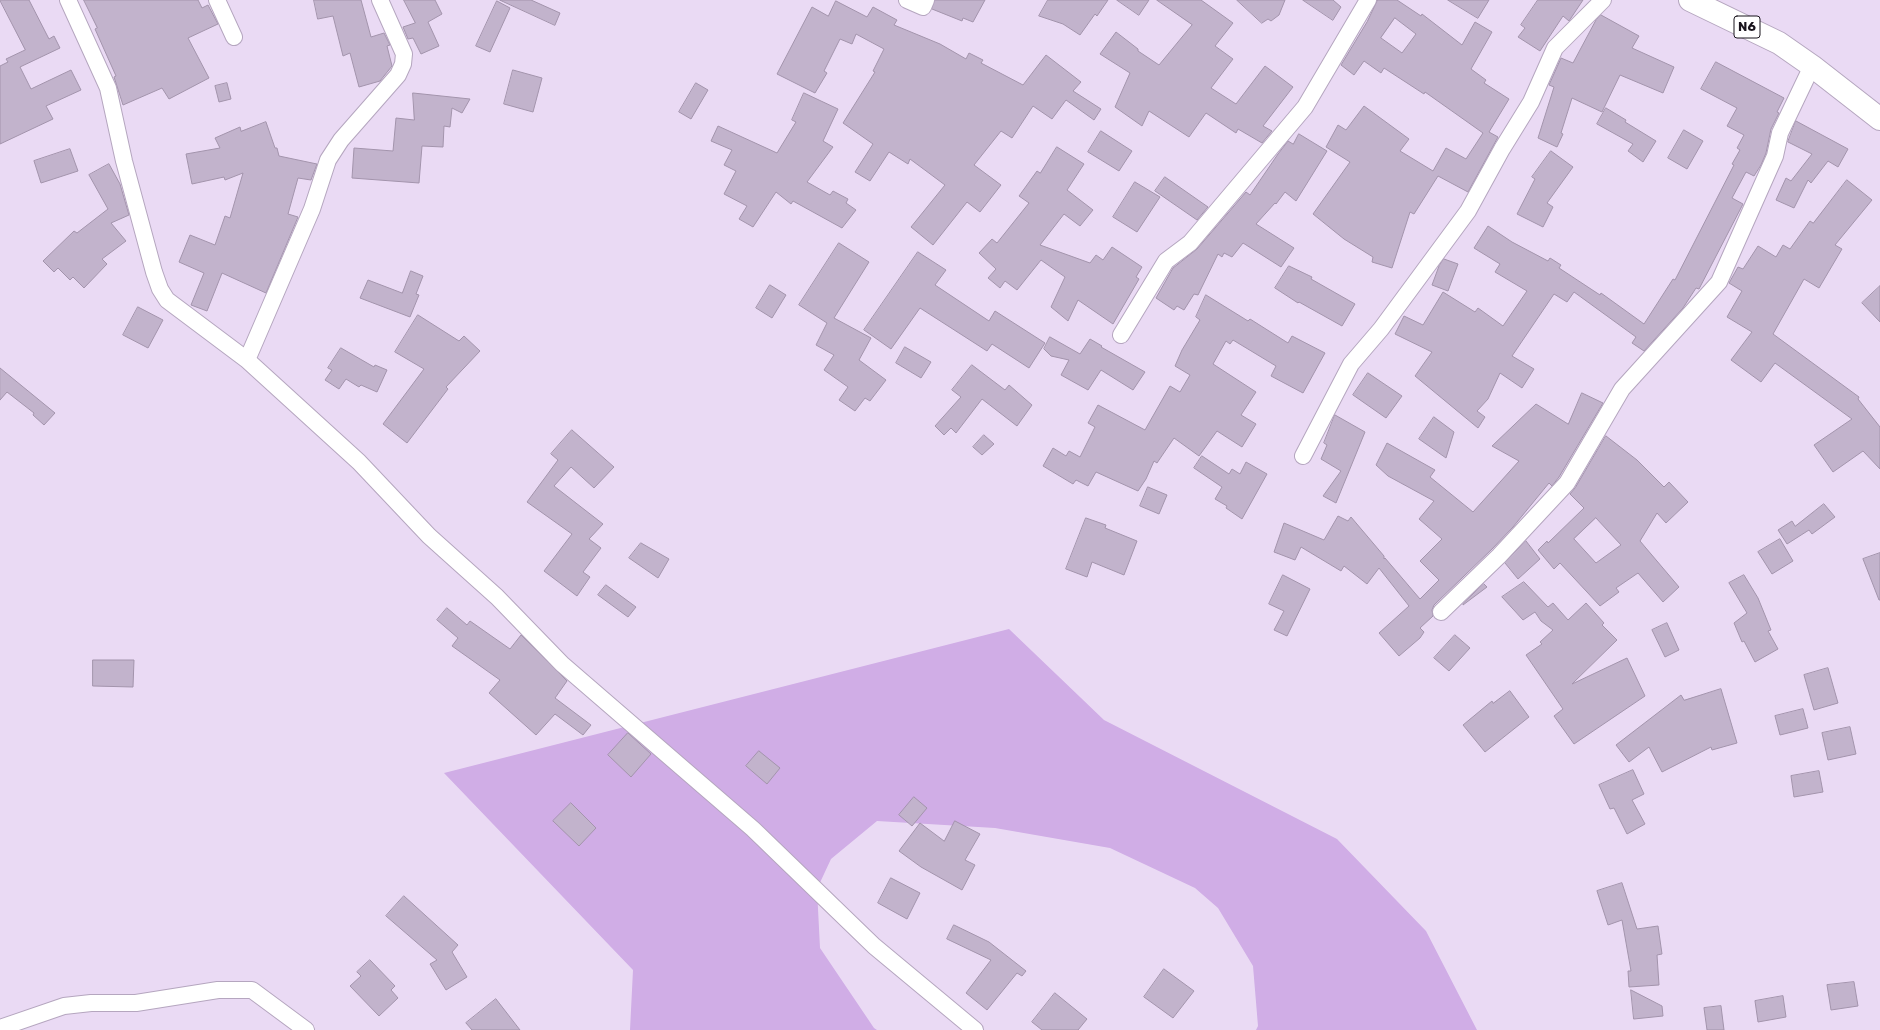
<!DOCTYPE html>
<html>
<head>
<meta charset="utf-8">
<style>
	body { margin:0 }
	canvas { display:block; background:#eadaf4 }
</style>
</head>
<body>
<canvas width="1880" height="1030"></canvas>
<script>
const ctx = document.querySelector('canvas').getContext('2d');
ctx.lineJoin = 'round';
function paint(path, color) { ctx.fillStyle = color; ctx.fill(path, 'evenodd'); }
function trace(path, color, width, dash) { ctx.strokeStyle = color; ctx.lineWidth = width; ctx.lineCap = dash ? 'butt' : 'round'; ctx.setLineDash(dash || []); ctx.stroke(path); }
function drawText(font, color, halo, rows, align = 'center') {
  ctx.font = font + ' Rubik,sans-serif'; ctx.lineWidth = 3.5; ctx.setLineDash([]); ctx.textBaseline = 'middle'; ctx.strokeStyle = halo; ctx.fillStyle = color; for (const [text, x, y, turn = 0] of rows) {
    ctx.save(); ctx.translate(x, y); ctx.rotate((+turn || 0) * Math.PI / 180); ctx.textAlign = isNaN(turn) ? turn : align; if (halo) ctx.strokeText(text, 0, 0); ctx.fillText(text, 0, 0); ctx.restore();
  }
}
const green = new Path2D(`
	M 1009,629 L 1104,720 L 1337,839 L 1426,931 L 1477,1030 L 1256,1030 L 1258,1026 L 1253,966 L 1218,908 L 1195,888 L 1110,848 L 995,828 L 877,821 L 831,859 L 817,889 L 820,948 L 874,1028 L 877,1030 L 630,1030 L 633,970 L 444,773 Z`);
const building = new Path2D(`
	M 0,0 L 29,0 L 49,39 L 54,36 L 60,48 L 20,67 L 31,89 L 71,70 L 81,90 L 46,106 L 53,119 L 0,144 L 0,66 L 8,62 L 6,59 L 25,50 Z
	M 84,0 L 198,0 L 202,8 L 208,5 L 218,24 L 188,38 L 209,78 L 169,99 L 162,88 L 123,105 L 114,77 L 116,76 L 95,29 L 97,28 Z
	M 314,0 L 361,0 L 371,37 L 384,33 L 390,45 L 387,46 L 392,66 L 380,81 L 359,87 L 350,53 L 343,56 L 333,16 L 318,19 Z
	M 404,0 L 435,0 L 442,14 L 428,22 L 439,46 L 421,54 L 413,38 L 408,39 L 403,27 L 415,23 Z
	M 500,0 L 531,0 L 560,13 L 555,25 Z
	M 935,0 L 985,0 L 973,22 L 963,18 L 962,21 L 932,9 Z
	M 1048,0 L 1108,0 L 1097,16 L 1095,14 L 1080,35 L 1063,24 L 1039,16 Z
	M 1117,0 L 1149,0 L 1139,15 Z
	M 1157,0 L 1201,0 L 1233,23 L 1215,46 L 1233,59 L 1211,88 L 1236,104 L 1265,66 L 1293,87 L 1263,126 L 1272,131 L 1262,143 L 1238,129 L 1236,133 L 1206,113 L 1189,137 L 1149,111 L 1142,126 L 1115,107 L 1130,73 L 1100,54 L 1116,32 L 1138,49 L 1138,51 L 1159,65 L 1192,25 Z
	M 1237,0 L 1285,0 L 1279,15 L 1271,21 L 1268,19 L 1262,23 Z
	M 1303,0 L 1333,0 L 1341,7 L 1333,20 Z
	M 1378,0 L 1397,0 L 1421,16 L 1422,14 L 1462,45 L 1475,22 L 1492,32 L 1471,69 L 1486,80 L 1484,83 L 1509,99 L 1489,132 L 1498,137 L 1468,192 L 1438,176 L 1414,214 L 1410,212 L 1392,268 L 1372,262 L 1373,257 L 1344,239 L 1313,214 L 1350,162 L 1326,147 L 1338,125 L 1346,130 L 1364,106 L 1409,139 L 1400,151 L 1433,171 L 1446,148 L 1466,159 L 1483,133 L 1425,92 L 1424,94 L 1384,68 L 1381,73 L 1364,61 L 1354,75 L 1341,65 L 1367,22 ZM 1395,18 L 1416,34 L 1402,53 L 1381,38 Z
	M 1448,0 L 1489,0 L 1478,18 Z
	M 1538,0 L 1583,0 L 1569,21 L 1563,16 L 1540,51 L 1518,37 L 1525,28 L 1521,25 Z
	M 497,1 L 510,8 L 490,52 L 476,46 Z
	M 836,1 L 867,17 L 873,7 L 897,20 L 894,25 L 940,44 L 966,59 L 969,53 L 983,60 L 981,63 L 1023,85 L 1046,55 L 1081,82 L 1073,91 L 1101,109 L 1094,120 L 1066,100 L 1052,119 L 1033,106 L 1012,138 L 1001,131 L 974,165 L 1001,185 L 980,212 L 967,202 L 933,245 L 911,227 L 945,185 L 910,159 L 908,164 L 889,152 L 870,181 L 855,172 L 873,144 L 843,123 L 875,72 L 873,71 L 884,49 L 856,34 L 852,44 L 840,39 L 824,71 L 827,73 L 815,93 L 777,74 L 812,7 L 828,16 Z
	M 1601,15 L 1639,36 L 1632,48 L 1674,67 L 1663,93 L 1620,75 L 1602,112 L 1572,98 L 1561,133 L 1563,134 L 1557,147 L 1538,138 L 1554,87 L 1549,85 L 1561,58 L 1573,63 L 1596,20 Z
	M 1716,62 L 1784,98 L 1777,112 L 1779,113 L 1771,129 L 1766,153 L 1761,165 L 1754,176 L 1746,172 L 1732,198 L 1743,204 L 1699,289 L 1696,288 L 1683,308 L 1644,351 L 1632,343 L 1636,337 L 1574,292 L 1567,302 L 1554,294 L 1512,356 L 1534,369 L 1522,388 L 1500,373 L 1488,399 L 1477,411 L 1485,417 L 1478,428 L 1415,376 L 1432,352 L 1395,334 L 1404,316 L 1423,325 L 1443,292 L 1475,312 L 1478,308 L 1503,326 L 1527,291 L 1495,272 L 1500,264 L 1474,248 L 1488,226 L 1512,242 L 1548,261 L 1550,258 L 1561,265 L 1559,268 L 1600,295 L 1601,293 L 1644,324 L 1673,279 L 1675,280 L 1734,165 L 1732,164 L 1740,150 L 1737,148 L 1744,135 L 1727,126 L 1737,108 L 1701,89 Z
	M 513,70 L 542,78 L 533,112 L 504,104 Z
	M 227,83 L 231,99 L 219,102 L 215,86 Z
	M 696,83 L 708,90 L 691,119 L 679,112 Z
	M 413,93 L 470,99 L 462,113 L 452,108 L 450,127 L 444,126 L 443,147 L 422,146 L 419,183 L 352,178 L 354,148 L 393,151 L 396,118 L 414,120 Z
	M 804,93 L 838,109 L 823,141 L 833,147 L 807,182 L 830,195 L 833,191 L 848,199 L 846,203 L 856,210 L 842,228 L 793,201 L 791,204 L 776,192 L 753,227 L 739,219 L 747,206 L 724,194 L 736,171 L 724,165 L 732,150 L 711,141 L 718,126 L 777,153 L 796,122 L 792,120 Z
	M 1606,108 L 1626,120 L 1625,122 L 1656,141 L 1643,162 L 1628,151 L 1633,144 L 1597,124 Z
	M 1796,121 L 1848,149 L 1838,167 L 1828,161 L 1811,183 L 1808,180 L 1794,208 L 1776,200 L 1786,178 L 1791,181 L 1812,154 L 1788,142 Z
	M 266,122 L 275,148 L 277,148 L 279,156 L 317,164 L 311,180 L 298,178 L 288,214 L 298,217 L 266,293 L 222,273 L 207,311 L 191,305 L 204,273 L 179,262 L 190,235 L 215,245 L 225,216 L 230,218 L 243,173 L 225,180 L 224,177 L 192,184 L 186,154 L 220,148 L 215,138 L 240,127 L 241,131 Z
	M 1684,130 L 1703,141 L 1687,169 L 1668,158 Z
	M 1101,131 L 1132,151 L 1119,171 L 1088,152 Z
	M 1299,134 L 1327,151 L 1296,201 L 1285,192 L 1276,204 L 1275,203 L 1256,224 L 1294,248 L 1281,267 L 1243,243 L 1232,257 L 1224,253 L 1222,257 L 1218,254 L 1198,295 L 1194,294 L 1184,310 L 1177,306 L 1174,310 L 1156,298 L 1173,268 L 1197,249 L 1246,192 L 1250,195 L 1278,154 L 1288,141 L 1293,144 Z
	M 1057,147 L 1084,164 L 1067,190 L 1093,210 L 1080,226 L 1064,214 L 1040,245 L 1090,263 L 1096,255 L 1103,260 L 1112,247 L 1142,267 L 1136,277 L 1139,279 L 1113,324 L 1078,300 L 1068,321 L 1051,307 L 1065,277 L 1041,260 L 1017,290 L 1005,281 L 1000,288 L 988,278 L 996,269 L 979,253 L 992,239 L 997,243 L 1029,203 L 1019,196 L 1037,171 L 1040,173 Z
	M 70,149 L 78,171 L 41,183 L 34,161 Z
	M 1551,151 L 1573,167 L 1547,203 L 1553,207 L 1543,227 L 1517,214 L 1535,179 L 1532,177 Z
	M 109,164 L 120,184 L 129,215 L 111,223 L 126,241 L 102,259 L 107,264 L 84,288 L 73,277 L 70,280 L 58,268 L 54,272 L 43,261 L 74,231 L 77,233 L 108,209 L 89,175 Z
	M 1165,177 L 1208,207 L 1197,220 L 1155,191 Z
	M 1847,180 L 1872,200 L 1835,245 L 1842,249 L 1819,288 L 1804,279 L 1773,334 L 1859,397 L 1858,399 L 1880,427 L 1880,469 L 1863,451 L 1833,472 L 1814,445 L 1852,419 L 1775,363 L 1761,382 L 1731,360 L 1752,332 L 1727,317 L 1742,291 L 1729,283 L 1738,267 L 1743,269 L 1758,246 L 1776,257 L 1783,245 L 1790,249 L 1810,221 L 1813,223 Z
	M 1135,182 L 1160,197 L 1137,232 L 1113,217 Z
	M 839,243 L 869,262 L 834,318 L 871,338 L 859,360 L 886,380 L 870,401 L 865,398 L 855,411 L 839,400 L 848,387 L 824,370 L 834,355 L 816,345 L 827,323 L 799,305 Z
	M 918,252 L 946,270 L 935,285 L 989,321 L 995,311 L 1045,343 L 1029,368 L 992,344 L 987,351 L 920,308 L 891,349 L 864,330 Z
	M 1444,259 L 1458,264 L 1448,291 L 1432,285 L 1439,266 Z
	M 1289,266 L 1312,277 L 1311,279 L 1355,304 L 1342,326 L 1299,302 L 1298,303 L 1275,288 Z
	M 411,271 L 423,276 L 416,294 L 419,295 L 410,317 L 360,298 L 368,280 L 402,293 Z
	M 770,285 L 786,295 L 772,318 L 756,308 Z
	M 1880,286 L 1880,322 L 1862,303 Z
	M 1206,295 L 1248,321 L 1250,319 L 1288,343 L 1292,336 L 1325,353 L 1303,393 L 1271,376 L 1276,366 L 1233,340 L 1230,344 L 1226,341 L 1213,364 L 1256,392 L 1241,415 L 1256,424 L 1242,447 L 1217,431 L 1199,456 L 1174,438 L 1157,463 L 1154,461 L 1146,479 L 1138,491 L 1096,472 L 1088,486 L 1076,480 L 1073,484 L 1043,466 L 1053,448 L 1066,456 L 1069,451 L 1080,457 L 1095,427 L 1088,423 L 1098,405 L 1145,430 L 1170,386 L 1180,392 L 1190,375 L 1175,366 L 1182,350 L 1200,320 L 1196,317 Z
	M 138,307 L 163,320 L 148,348 L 123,335 Z
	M 418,315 L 459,341 L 464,336 L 480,351 L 446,387 L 448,389 L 407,443 L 383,424 L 424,369 L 395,352 Z
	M 1050,337 L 1080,354 L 1090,339 L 1102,346 L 1101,347 L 1145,372 L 1133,390 L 1101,370 L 1088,390 L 1061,375 L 1069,360 L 1051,356 L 1044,349 Z
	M 905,347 L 931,362 L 921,378 L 896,363 Z
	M 341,348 L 374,367 L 375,365 L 387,370 L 377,392 L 361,385 L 359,387 L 346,379 L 339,389 L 325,380 L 332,370 L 328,368 Z
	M 972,365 L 1005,390 L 1009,385 L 1032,405 L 1017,426 L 982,399 L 956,433 L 951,428 L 944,435 L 935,426 L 961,397 L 952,390 Z
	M 0,368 L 55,413 L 44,425 L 33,415 L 34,413 L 7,392 L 0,400 Z
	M 1368,373 L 1402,396 L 1386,418 L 1353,395 Z
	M 1582,393 L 1603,403 L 1559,477 L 1552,486 L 1549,483 L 1513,527 L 1492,549 L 1434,605 L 1432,610 L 1433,616 L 1420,628 L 1424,632 L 1420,638 L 1399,656 L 1379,633 L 1409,606 L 1379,568 L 1367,584 L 1344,566 L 1341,571 L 1301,547 L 1295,560 L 1274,552 L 1284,523 L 1324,540 L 1338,516 L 1348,521 L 1351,517 L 1384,556 L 1384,559 L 1385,558 L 1420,599 L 1439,580 L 1420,561 L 1442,539 L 1419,519 L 1434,501 L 1388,476 L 1376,465 L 1387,443 L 1435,470 L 1430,477 L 1473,512 L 1519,461 L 1492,446 L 1536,404 L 1568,424 Z
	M 1335,415 L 1365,432 L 1336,503 L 1323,496 L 1341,471 L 1321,459 L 1327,445 L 1324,443 Z
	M 1434,417 L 1454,432 L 1446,458 L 1419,439 Z
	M 572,430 L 614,467 L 594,488 L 571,467 L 554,486 L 603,524 L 589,539 L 601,548 L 583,572 L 590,577 L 577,596 L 544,571 L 572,534 L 527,502 L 558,460 L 551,454 Z
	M 984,435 L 994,444 L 982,455 L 973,447 Z
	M 1606,436 L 1637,460 L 1664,487 L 1669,482 L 1688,502 L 1666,523 L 1657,513 L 1640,541 L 1679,587 L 1663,602 L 1638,573 L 1616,588 L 1619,592 L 1600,606 L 1560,563 L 1554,569 L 1538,550 L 1547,541 L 1548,543 L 1584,508 L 1570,494 L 1575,488 ZM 1596,518 L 1621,545 L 1596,563 L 1574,539 Z
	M 1202,456 L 1229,474 L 1232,469 L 1240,474 L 1246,462 L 1267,474 L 1242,519 L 1226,508 L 1227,506 L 1215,499 L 1222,487 L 1194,468 Z
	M 1148,487 L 1167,495 L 1159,514 L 1140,506 Z
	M 1824,504 L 1835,517 L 1812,534 L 1809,530 L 1787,544 L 1778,530 L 1792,521 L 1795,526 Z
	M 1086,518 L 1106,525 L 1105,528 L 1137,541 L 1124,575 L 1092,562 L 1087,577 L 1066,569 Z
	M 1780,539 L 1793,561 L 1772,574 L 1758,552 Z
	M 1526,541 L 1540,559 L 1518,579 L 1505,563 Z
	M 641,543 L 669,559 L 658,578 L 629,558 Z
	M 1880,553 L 1880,600 L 1879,600 L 1863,559 Z
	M 1283,575 L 1310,589 L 1287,636 L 1274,630 L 1284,611 L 1269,604 Z
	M 1744,575 L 1758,598 L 1771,630 L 1768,631 L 1778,649 L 1755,662 L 1744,641 L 1742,642 L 1734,623 L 1747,613 L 1729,583 Z
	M 1524,582 L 1548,607 L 1553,603 L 1568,620 L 1586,603 L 1604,623 L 1602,625 L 1617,640 L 1572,684 L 1627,658 L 1645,696 L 1574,744 L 1554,716 L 1563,709 L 1526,655 L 1542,644 L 1540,642 L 1553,630 L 1541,621 L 1535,612 L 1523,620 L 1502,597 Z
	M 1484,584 L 1487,587 L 1463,605 L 1463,604 Z
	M 606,585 L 636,607 L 628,617 L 598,595 Z
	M 447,608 L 467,625 L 470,621 L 510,649 L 521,635 L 567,681 L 555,698 L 591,725 L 583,735 L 555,714 L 536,735 L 489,693 L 500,680 L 452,646 L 458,638 L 437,620 Z
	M 1667,623 L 1679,650 L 1665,657 L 1652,630 Z
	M 1455,635 L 1470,648 L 1449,671 L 1434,658 Z
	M 93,660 L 134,660 L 133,687 L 93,686 Z
	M 1828,668 L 1838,703 L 1814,710 L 1804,675 Z
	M 1721,689 L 1737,743 L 1712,750 L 1711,747 L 1662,772 L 1649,747 L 1629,762 L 1616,745 L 1681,695 L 1684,700 Z
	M 1510,691 L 1529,717 L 1485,752 L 1463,725 L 1492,701 L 1493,703 Z
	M 1803,709 L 1808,728 L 1780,735 L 1775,716 Z
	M 1850,727 L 1856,754 L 1828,760 L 1822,733 Z
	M 628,733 L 651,754 L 631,777 L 608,755 Z
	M 759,751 L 780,768 L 767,784 L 746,766 Z
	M 1633,770 L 1644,794 L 1632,800 L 1645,824 L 1627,834 L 1614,808 L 1610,809 L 1599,785 Z
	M 1819,771 L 1823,792 L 1794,797 L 1791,776 Z
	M 914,797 L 927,808 L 912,826 L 899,815 Z
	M 571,803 L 596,828 L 579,846 L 553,821 Z
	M 955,821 L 980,834 L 965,860 L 975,865 L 962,890 L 921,867 L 899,851 L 920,823 L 944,841 Z
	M 891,878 L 920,893 L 907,919 L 878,903 Z
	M 1622,883 L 1637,929 L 1658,926 L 1662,954 L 1657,955 L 1659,985 L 1629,987 L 1628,971 L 1631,971 L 1622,920 L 1608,925 L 1597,891 Z
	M 404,896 L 458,945 L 452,952 L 467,977 L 446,990 L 430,964 L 437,960 L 386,916 Z
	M 954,925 L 989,942 L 1026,971 L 1022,976 L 1017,973 L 987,1010 L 966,993 L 991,960 L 947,939 Z
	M 370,960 L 395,986 L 391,990 L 398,998 L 379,1016 L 350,986 L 361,976 L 357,972 Z
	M 1164,969 L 1194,991 L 1173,1018 L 1144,997 Z
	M 1854,982 L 1858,1006 L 1831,1010 L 1827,985 Z
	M 1631,990 L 1662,1006 L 1663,1016 L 1634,1019 Z
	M 1055,993 L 1087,1019 L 1078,1030 L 1042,1030 L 1032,1022 Z
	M 1783,996 L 1786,1017 L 1758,1022 L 1755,1001 Z
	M 496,999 L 520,1030 L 472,1030 L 466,1023 Z
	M 1721,1006 L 1724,1030 L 1707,1030 L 1704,1008 Z`);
const minor = new Path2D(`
	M 68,0 L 108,88 L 124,161 L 154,272 L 160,289 L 167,300 L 247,360 L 359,462 L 429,536 L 497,597 L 562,664 L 753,829 L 874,946 L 975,1030
	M 217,0 L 234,37
	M 907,0 L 923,7 L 926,0
	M 1121,335 L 1166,261 L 1190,243 L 1305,107 L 1368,0
	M 247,360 L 312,209 L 328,160 L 341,140 L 398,75 L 403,64 L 404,54 L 380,0
	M 1303,456 L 1351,364 L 1381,329 L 1468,211 L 1502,149 L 1531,102 L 1555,48 L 1603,0
	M 1441,612 L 1499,556 L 1567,483 L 1622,389 L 1719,282 L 1775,156 L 1780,133 L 1812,66
	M 0,1028 L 64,1006 L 91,1003 L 136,1003 L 218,990 L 252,990 L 306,1030`);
const highway = new Path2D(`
	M 1690,0 L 1779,43 L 1812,66 L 1880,119`);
const shields = [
	[1747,27,26]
];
const shieldNames = [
	["N6",1747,27]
];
paint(green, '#d0ade6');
paint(building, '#c2b3cc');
trace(building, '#a394ac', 1);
trace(minor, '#b5a6bf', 18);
trace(highway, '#b5a6bf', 24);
trace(minor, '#fff', 16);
trace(highway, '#fff', 22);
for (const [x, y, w] of shields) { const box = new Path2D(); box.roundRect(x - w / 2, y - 11, w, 22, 3); ctx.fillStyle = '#fff'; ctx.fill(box); trace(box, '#19141d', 1); }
drawText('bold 13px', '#19141d', null, shieldNames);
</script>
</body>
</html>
